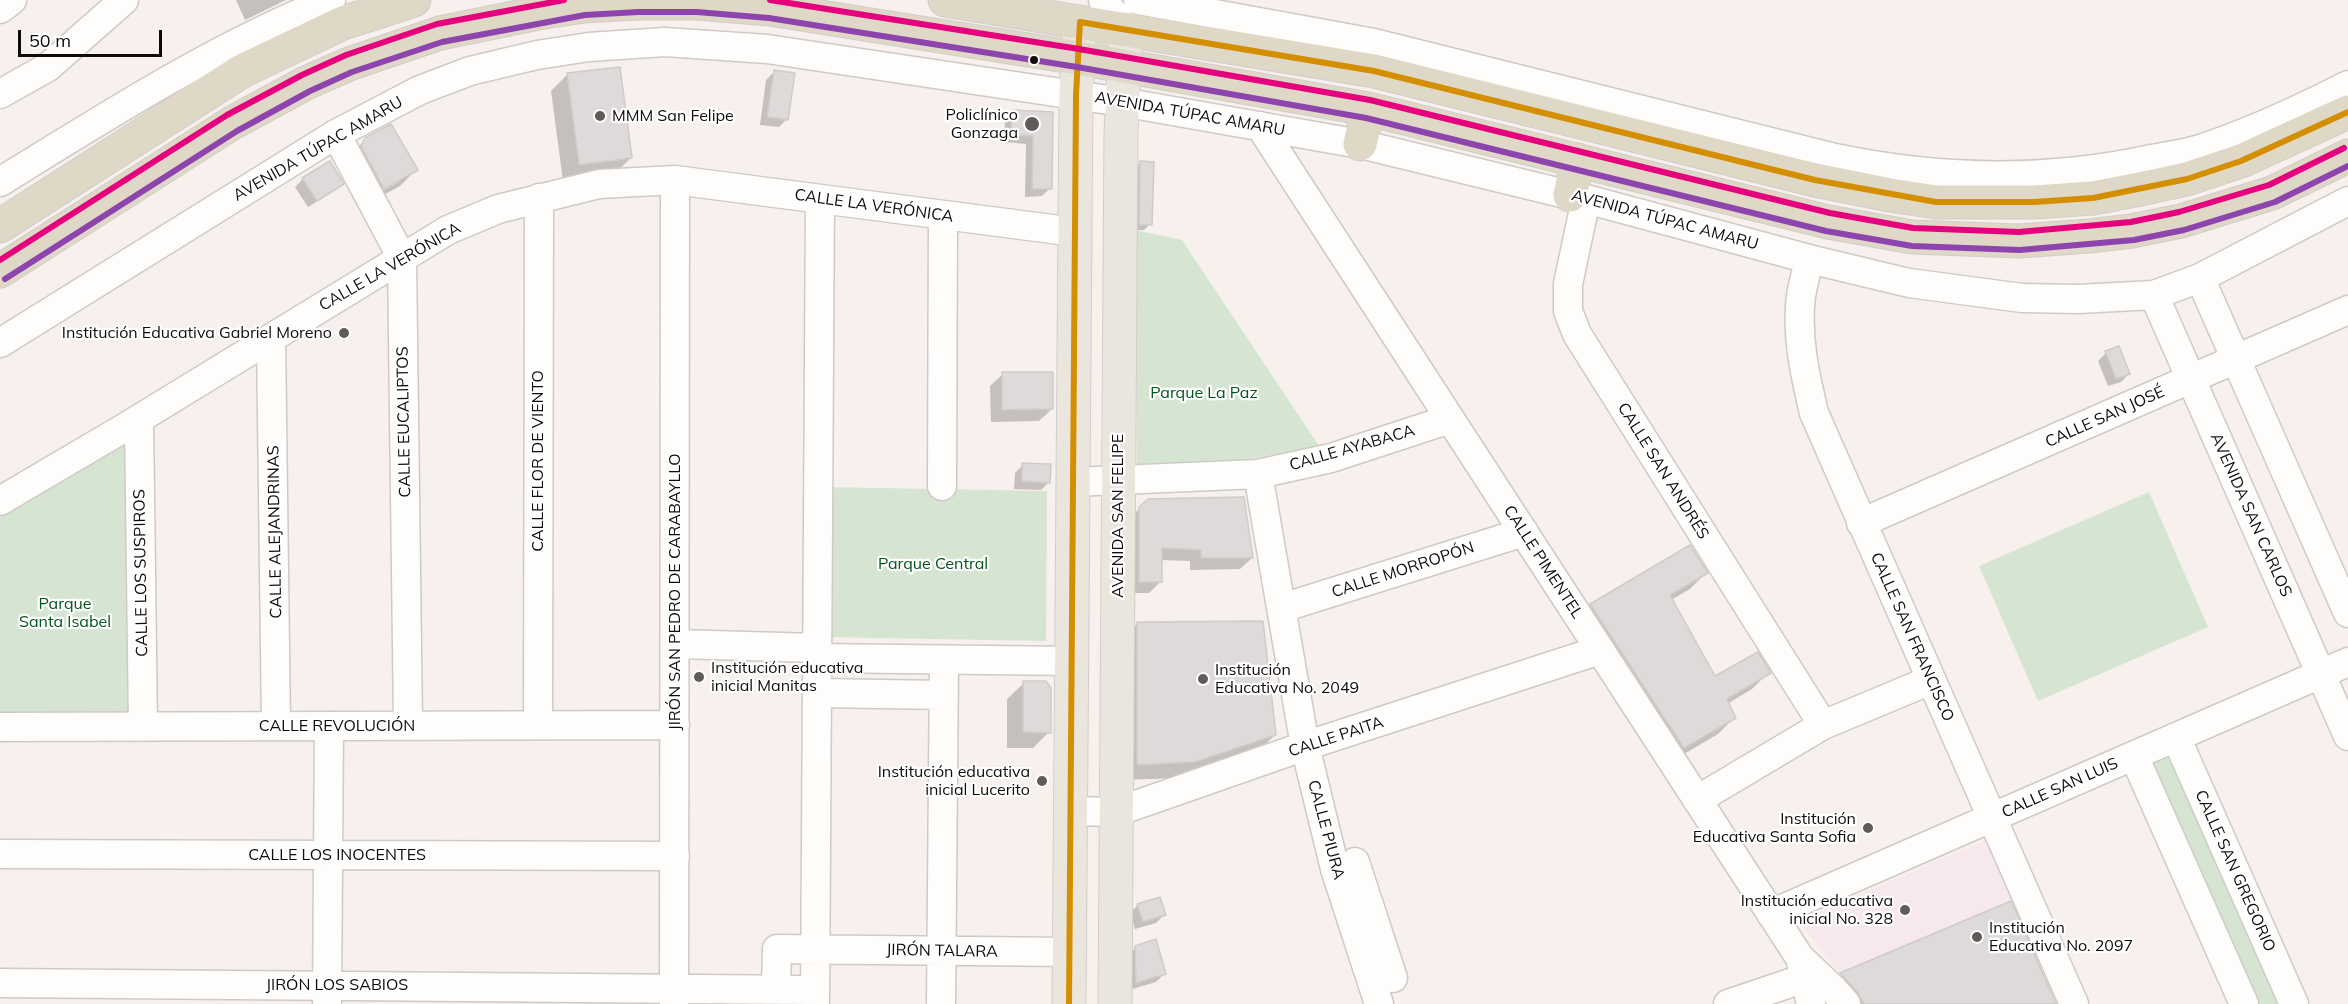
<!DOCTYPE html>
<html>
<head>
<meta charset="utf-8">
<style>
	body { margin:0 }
	#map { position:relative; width:2348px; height:1004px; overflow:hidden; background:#f7f0ec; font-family:Mulish,sans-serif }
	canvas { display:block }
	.scale { position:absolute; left:18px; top:30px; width:144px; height:27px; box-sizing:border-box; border:3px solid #0f0b09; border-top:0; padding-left:8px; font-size:18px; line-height:21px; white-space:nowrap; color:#0f0b09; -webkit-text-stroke:4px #fff; paint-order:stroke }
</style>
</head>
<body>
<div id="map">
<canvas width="2348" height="1004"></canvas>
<div class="scale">50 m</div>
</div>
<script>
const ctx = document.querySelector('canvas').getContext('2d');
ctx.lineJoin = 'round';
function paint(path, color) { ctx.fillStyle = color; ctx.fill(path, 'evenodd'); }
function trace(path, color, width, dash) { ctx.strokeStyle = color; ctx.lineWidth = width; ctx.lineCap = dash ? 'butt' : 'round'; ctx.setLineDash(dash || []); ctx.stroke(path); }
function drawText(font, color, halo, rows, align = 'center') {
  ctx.font = font + ' Mulish,sans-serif'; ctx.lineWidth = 4.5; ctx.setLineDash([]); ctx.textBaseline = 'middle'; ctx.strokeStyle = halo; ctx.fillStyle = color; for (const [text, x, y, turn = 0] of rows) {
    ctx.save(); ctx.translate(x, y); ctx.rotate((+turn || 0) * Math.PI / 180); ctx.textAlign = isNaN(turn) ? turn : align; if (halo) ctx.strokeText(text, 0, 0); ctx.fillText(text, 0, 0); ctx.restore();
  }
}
const education = new Path2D(`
	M 1986,840 L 2012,900 L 1840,973 L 1799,921 Z`);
const green = new Path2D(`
	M 1135,230 L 1182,240 L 1319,446 L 1251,459 L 1137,464 Z
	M 128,439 L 131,712 L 0,713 L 0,516 Z
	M 821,487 L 1047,491 L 1046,641 L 819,637 Z
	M 2149,492 L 2208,627 L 2038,701 L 1979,566 Z
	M 2172,754 L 2283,1004 L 2257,1004 L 2151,764 Z`);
const shadow = new Path2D(`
	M 236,0 L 286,0 L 245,20 Z
	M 774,72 L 787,119 L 779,127 L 760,125 L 766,80 Z
	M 567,75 L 631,158 L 614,174 L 563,181 L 551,91 Z
	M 1013,111 L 1052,114 L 1050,188 L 1042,196 L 1025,197 L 1026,144 L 1004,142 L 1005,119 Z
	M 366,139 L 416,170 L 400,186 L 367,204 L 349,156 ZM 399,179 L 399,182 L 378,193 L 377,191 Z
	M 1140,163 L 1150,224 L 1144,230 L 1134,230 L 1134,168 Z
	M 303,179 L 342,183 L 334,191 L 308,207 L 295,187 Z
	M 2106,353 L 2129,374 L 2121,382 L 2108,386 L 2098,361 Z
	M 1003,374 L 1052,409 L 1039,421 L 991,422 L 990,386 Z
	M 1023,465 L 1049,482 L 1041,490 L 1014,489 L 1015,473 Z
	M 1148,500 L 1252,558 L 1240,569 L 1190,570 L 1190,561 L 1161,560 L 1160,582 L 1149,593 L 1128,593 L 1128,520 Z
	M 1706,573 L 1690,589 L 1671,600 L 1715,678 L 1769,672 L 1752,689 L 1727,704 L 1734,718 L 1718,734 L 1667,764 L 1575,622 L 1591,605 Z
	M 1138,623 L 1275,735 L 1258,751 L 1177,778 L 1121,780 L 1121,640 Z
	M 1024,683 L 1049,732 L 1033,748 L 1007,748 L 1007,699 Z
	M 2010,903 L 2054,1004 L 1837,1004 L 1825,991 L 1841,975 Z
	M 1138,905 L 1164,915 L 1156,923 L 1135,929 L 1130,913 Z
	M 1136,948 L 1164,974 L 1156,982 L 1129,990 L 1127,956 Z`);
const building = new Path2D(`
	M 620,67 L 632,158 L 579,165 L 567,73 Z
	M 774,70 L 795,73 L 788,120 L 767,117 Z
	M 1012,110 L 1053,112 L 1052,189 L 1032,189 L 1033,136 L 1011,135 Z
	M 391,124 L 418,170 L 384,189 L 361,146 L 365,138 Z
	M 330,161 L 344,184 L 317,201 L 302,178 Z
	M 1140,161 L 1154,162 L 1152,225 L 1139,225 Z
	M 2119,346 L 2130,374 L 2116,379 L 2105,351 Z
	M 1002,372 L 1053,372 L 1053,409 L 1002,410 Z
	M 1022,463 L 1051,464 L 1050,483 L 1022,481 Z
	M 1244,497 L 1253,558 L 1201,558 L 1201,550 L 1162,548 L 1162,582 L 1139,582 L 1139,507 L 1148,499 Z
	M 1690,545 L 1708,573 L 1670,595 L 1715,676 L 1758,652 L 1771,673 L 1727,699 L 1736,718 L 1684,748 L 1590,604 Z
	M 1263,621 L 1276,735 L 1195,762 L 1137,765 L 1137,622 Z
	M 1023,681 L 1046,681 L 1051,688 L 1051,733 L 1023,732 Z
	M 1160,897 L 1166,915 L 1143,922 L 1137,904 Z
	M 2011,901 L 2056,1004 L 1864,1004 L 1858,993 L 1840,973 Z
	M 1156,939 L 1166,974 L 1136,983 L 1135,946 Z`);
const minor = new Path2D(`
	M 1103,0 L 1126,29
	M 1138,0 L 1374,43 L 1835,158 C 1940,180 2047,182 2152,159 C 2167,156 2183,154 2197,150 C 2250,133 2299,110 2348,85
	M 0,9 L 12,0
	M 0,94 L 48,67 L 124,0
	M 1260,126 L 1800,958 L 1811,1004
	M 336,134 L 402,258 L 408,726
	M 0,182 C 105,117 216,46 331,0
	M 1586,199 L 1568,284 L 1568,311 L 1577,334 L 1823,725
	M 1809,259 C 1807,271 1803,283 1801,296 C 1796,335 1805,375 1814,413 L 2074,1004
	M 2200,278 L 2348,613
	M 2154,295 L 2348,736
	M 271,338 L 276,726
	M 0,343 L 336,134 L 420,90 L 470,71 L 537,55 L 589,47 L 665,42 L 767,49 L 1122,102 L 1360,144 L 1586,199 L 1809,259 L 1909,283 L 2022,298 L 2078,299 L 2154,295 L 2200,278 L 2348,201
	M 139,420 L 143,727
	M 1258,474 L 1305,746 L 1335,869 L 1379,1004
	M 1073,482 L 1258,474 L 1331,458 L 1450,419
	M 942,486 L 943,215
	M 0,501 L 124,428 L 448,230 L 498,209 L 599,184 L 675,180 L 1075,232
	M 1861,523 L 2348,310
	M 1282,608 L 1524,532
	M 675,644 L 817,648
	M 817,658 L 1072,661
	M 817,693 L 944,695
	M 538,725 L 539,198
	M 0,727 L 675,725
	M 2176,737 L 2294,1004
	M 2134,756 L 2244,1004
	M 1697,800 L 1823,725 L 1931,680
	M 1070,811 L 1116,812 L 1305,746 L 1600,650
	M 0,854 L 675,856
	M 1355,862 L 1393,978
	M 1771,914 L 2348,662
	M 1800,958 L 1833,989 L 1846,1004
	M 0,983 L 815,990
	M 776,989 L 777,949 L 1069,952
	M 327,1002 L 329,726
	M 674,1004 L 675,180
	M 815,1004 L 820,199
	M 941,1004 L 944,660
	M 1728,1004 L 1805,978`);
const major = new Path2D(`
	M 1069,1004 L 1076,95 L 1080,22
	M 1115,1004 L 1121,132 L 1126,29`);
const highway = new Path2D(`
	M 945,0 L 1374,71 L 1815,180 L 1890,195 L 1936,202 L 2034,202 L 2093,198 L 2140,189 L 2187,179 L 2241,161 L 2348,112
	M 1360,144 L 1368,109
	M 1570,195 L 1578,160
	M 0,226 L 242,71 L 343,23 L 414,0
	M 0,271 L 232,123 L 306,83 L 349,64 L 440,33 L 538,13 L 584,6 L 638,3 L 697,3 L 770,9 L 1078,58 L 1368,109 L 1828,222 L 1912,237 L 2019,241 L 2089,236 L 2132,231 L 2181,221 L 2272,193 L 2348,156`);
const bus1 = new Path2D(`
	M 1069,1004 L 1076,95 L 1080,22 L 1374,71 L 1815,180 L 1936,202 L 2034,202 L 2093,198 L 2187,179 L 2241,161 L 2348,112`);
const bus2 = new Path2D(`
	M 5,279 L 237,131 L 310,91 L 352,72 L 442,42 L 585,15 L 638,12 L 697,12 L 769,18 L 1077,67 L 1366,118 L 1826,231 L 1912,246 L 2020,250 L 2134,240 L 2184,230 L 2275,202 L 2348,166`);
const bus3 = new Path2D(`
	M 770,0 L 1079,49 L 1370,100 L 1830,213 L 1913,228 L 2019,232 L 2131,222 L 2179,212 L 2269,185 L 2344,148
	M 0,260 L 227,115 L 302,75 L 346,55 L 437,24 L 564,0`);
const markers = [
	[1034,60,5,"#0f0b09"],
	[600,116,6,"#605b58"],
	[1032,124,8,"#605b58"],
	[344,333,6,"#605b58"],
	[699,677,6,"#605b58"],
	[1203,679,6,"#605b58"],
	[1042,781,6,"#605b58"],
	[1868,828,6,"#605b58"],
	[1905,910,6,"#605b58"],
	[1977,937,6,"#605b58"]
];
const streetNames = [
	["AVENIDA TÚPAC AMARU",1190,114,10],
	["AVENIDA TÚPAC AMARU",318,149,-30],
	["CALLE LA VERÓNICA",874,206,8],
	["AVENIDA TÚPAC AMARU",1665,220,15],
	["CALLE LA VERÓNICA",390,267,-30],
	["CALLE SAN JOSÉ",2105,417,-24],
	["CALLE EUCALIPTOS",404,422,-91],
	["CALLE AYABACA",1352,448,-16],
	["CALLE FLOR DE VIENTO",538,461,-90],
	["CALLE SAN ANDRÉS",1663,471,58],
	["AVENIDA SAN CARLOS",2251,515,66],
	["AVENIDA SAN FELIPE",1118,516,-90],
	["CALLE ALEJANDRINAS",275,532,-91],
	["CALLE PIMENTEL",1543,562,57],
	["CALLE MORROPÓN",1403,570,-18],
	["CALLE LOS SUSPIROS",141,573,-91],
	["JIRÓN SAN PEDRO DE CARABAYLLO",675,592,-90],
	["CALLE SAN FRANCISCO",1912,637,66],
	["CALLE REVOLUCIÓN",337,726],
	["CALLE PAITA",1336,737,-18],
	["CALLE SAN LUIS",2060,788,-24],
	["CALLE PIURA",1326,830,75],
	["CALLE LOS INOCENTES",337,855],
	["CALLE SAN GREGORIO",2235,871,66],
	["JIRÓN TALARA",942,951,1],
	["JIRÓN LOS SABIOS",337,985]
];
const poiNames = [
	["Policlínico",1018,115],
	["Gonzaga",1018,133],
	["MMM San Felipe",612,116,"left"],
	["Institución Educativa Gabriel Moreno",332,333],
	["Institución educativa",711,668,"left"],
	["inicial Manitas",711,686,"left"],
	["Institución",1215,670,"left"],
	["Educativa No. 2049",1215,688,"left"],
	["Institución educativa",1030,772],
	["inicial Lucerito",1030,790],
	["Institución",1856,819],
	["Educativa Santa Sofia",1856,837],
	["Institución educativa",1893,901],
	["inicial No. 328",1893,919],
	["Institución",1989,928,"left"],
	["Educativa No. 2097",1989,946,"left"]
];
const parkNames = [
	["Parque La Paz",1204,393],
	["Parque Central",933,564],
	["Parque",65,604],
	["Santa Isabel",65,622]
];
paint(education, '#f7e8ed');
paint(green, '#d6e5d2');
paint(shadow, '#0003');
paint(building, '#dedada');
trace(building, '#cecbca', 1.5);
trace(minor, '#cecac7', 31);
trace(major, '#d1cdcb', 35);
trace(highway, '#d1cdcb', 35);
trace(minor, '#fefdfc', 28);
trace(major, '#ebe6dd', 33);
trace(highway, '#e0d8c7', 33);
trace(bus1, '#d48f01', 6);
trace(bus2, '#8e44ad', 6);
trace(bus3, '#e5007d', 6);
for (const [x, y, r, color] of markers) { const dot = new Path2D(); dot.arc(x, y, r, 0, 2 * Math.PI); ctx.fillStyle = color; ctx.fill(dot); trace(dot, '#fff', 2); }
drawText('16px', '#0f0b09', '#fff', streetNames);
drawText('16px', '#0f0b09', '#fff', poiNames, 'right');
drawText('16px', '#005519', '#fff', parkNames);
</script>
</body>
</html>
